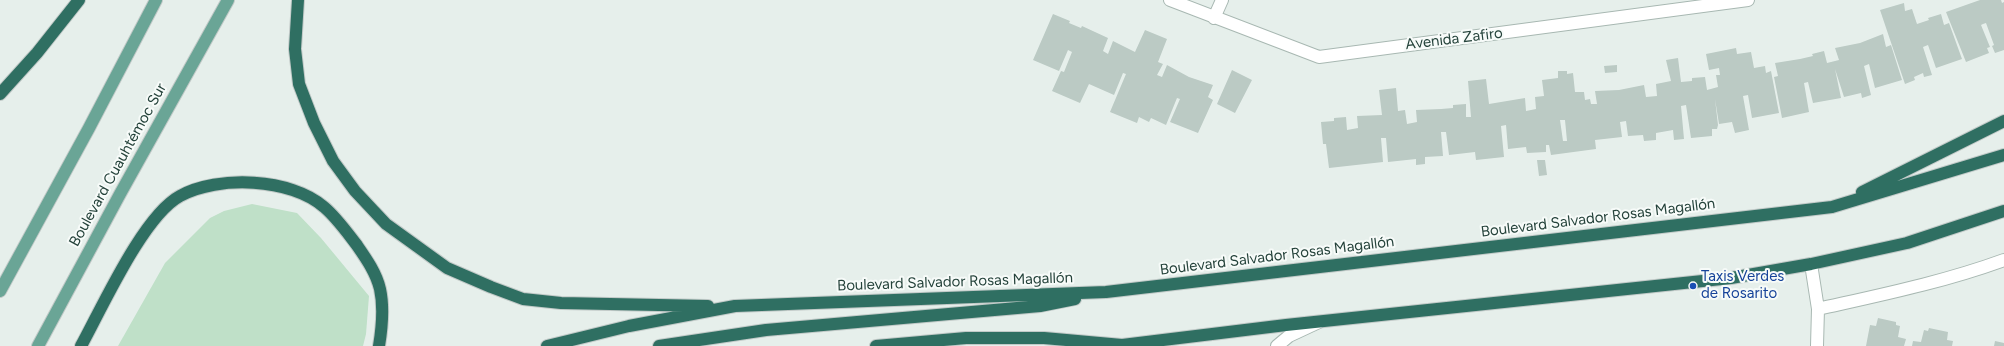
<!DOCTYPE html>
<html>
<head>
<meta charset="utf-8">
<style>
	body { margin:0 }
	canvas { display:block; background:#e6efeb }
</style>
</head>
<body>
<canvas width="2004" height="346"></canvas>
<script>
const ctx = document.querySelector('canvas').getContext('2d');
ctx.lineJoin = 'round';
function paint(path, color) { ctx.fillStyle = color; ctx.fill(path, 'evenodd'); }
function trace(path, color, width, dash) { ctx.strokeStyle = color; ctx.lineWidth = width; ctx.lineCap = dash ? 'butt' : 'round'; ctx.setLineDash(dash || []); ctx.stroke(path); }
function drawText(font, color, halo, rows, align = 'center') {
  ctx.font = font + ' Figtree,sans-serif'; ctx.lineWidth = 4; ctx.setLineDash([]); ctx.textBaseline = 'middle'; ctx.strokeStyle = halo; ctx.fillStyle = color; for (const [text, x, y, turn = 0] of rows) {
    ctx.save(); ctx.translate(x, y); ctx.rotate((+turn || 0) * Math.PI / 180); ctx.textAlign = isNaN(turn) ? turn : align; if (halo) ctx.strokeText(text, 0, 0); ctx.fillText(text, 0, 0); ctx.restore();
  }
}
const green = new Path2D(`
	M 252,204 L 297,213 L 321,238 L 369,296 L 366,334 L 363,346 L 118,346 L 165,263 L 210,218 L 224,211 Z`);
const building = new Path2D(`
	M 1980,0 L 2001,0 L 2002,3 L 2004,2 L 2004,50 L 1995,53 L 1992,46 L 1994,45 L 1986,23 L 1983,24 L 1981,25 L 1990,47 L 1987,48 L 1989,53 L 1966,62 L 1946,12 Z
	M 1904,3 L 1905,11 L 1912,9 L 1917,24 L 1929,20 L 1928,18 L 1941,14 L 1944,25 L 1949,23 L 1962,59 L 1936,68 L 1928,45 L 1923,47 L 1932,75 L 1924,77 L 1923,73 L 1914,77 L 1915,80 L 1905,84 L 1880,10 Z
	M 1053,14 L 1070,21 L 1069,23 L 1081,28 L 1082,26 L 1108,38 L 1103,51 L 1108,54 L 1113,41 L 1135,52 L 1145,30 L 1167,39 L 1158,62 L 1163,64 L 1157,75 L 1162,77 L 1167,65 L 1189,77 L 1213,85 L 1208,97 L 1213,100 L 1198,133 L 1170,122 L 1180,99 L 1177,98 L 1166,125 L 1151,118 L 1149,122 L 1139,117 L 1137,123 L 1110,112 L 1126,74 L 1123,73 L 1114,95 L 1089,84 L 1080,103 L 1052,91 L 1061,71 L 1064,72 L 1072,52 L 1068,50 L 1059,71 L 1033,60 Z
	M 1883,34 L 1886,47 L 1891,45 L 1902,80 L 1875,88 L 1869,64 L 1864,66 L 1871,95 L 1862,98 L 1861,93 L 1844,97 L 1835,69 L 1841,98 L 1813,103 L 1808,82 L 1804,83 L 1809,112 L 1782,118 L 1774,77 L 1778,76 L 1775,63 L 1800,59 L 1813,56 L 1812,54 L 1824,51 L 1827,63 L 1839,60 L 1835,48 L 1860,43 Z
	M 1736,48 L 1737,54 L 1751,52 L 1754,68 L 1765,66 L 1766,73 L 1771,71 L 1779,113 L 1752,118 L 1748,95 L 1743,96 L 1749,130 L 1735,133 L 1732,122 L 1719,124 L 1715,99 L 1718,125 L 1717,129 L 1712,129 L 1712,136 L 1691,138 L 1686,105 L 1681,106 L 1684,139 L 1674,140 L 1673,130 L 1656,133 L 1656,140 L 1644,141 L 1643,135 L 1628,136 L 1626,121 L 1620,122 L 1622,137 L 1595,140 L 1596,149 L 1551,155 L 1549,145 L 1546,145 L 1546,152 L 1527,153 L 1526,147 L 1508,149 L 1506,125 L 1501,126 L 1504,157 L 1476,160 L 1475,152 L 1449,155 L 1446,132 L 1441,132 L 1443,156 L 1425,157 L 1425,164 L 1416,165 L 1416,159 L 1388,162 L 1386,138 L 1381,138 L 1383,162 L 1329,168 L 1326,144 L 1323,144 L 1321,122 L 1334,121 L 1334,118 L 1346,117 L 1347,130 L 1358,128 L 1357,116 L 1382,115 L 1379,90 L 1396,88 L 1398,111 L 1405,110 L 1407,124 L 1417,122 L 1416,110 L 1441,109 L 1453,108 L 1453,105 L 1466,104 L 1466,117 L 1471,117 L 1468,81 L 1486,79 L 1489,104 L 1525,98 L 1526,111 L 1536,109 L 1535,97 L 1544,96 L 1542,80 L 1558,78 L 1558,71 L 1567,71 L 1567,74 L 1573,73 L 1575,92 L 1584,92 L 1585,100 L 1590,99 L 1591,104 L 1597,104 L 1595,91 L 1619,90 L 1644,85 L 1646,97 L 1657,96 L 1656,84 L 1671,81 L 1666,60 L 1678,58 L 1681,82 L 1692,81 L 1692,78 L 1705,77 L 1707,90 L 1718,87 L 1716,75 L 1720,75 L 1719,68 L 1709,70 L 1706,54 ZM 1560,120 L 1565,120 L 1567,141 L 1563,141 Z
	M 1617,65 L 1617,72 L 1605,73 L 1604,66 Z
	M 1232,70 L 1252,80 L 1235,113 L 1217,104 Z
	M 1537,160 L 1545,160 L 1547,175 L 1539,176 Z
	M 1878,318 L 1896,322 L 1896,325 L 1900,326 L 1898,337 L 1906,339 L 1904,346 L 1866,346 L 1870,325 L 1876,326 Z
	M 1929,328 L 1948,332 L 1947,340 L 1953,341 L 1952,346 L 1912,346 L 1913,341 L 1921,342 L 1924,330 L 1928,331 Z
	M 1995,341 L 2004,343 L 2004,346 L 1994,346 Z`);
const minor = new Path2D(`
	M 1170,0 L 1319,57 L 1748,0
	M 1214,18 L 1222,0
	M 1811,264 L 1818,309 L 1817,346
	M 1818,309 C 1880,295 1944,282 2004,260
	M 1277,346 L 1289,336 L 1319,322`);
const major = new Path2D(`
	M 0,291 L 89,128 L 156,0
	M 38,346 L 120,194 L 228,0`);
const highway = new Path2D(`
	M 298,0 L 295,49 L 299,84 L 314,123 L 333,161 L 355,191 L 386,224 L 447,268 L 491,287 L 523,299 L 561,303 L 708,306
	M 0,94 L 37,53 L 79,0
	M 1862,192 L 2004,121
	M 81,346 C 102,308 143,216 180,196 C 218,175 291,178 324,207 C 336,217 346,231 356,244 C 365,257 376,272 380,289 C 384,307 382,328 379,346
	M 547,346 L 629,326 L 735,306 L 1106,292 L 1832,207 L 2004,155
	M 659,346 L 766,330 L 1040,306 L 1075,299
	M 876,346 L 966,338 L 1044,338 L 1122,345
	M 1114,346 L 1286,325 L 1731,278 L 1811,264 L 1907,243 L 2004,211`);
const markers = [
	[1693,286,4,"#1a4fb4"]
];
const streetNames = [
	["Avenida Zafiro",1454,39,-7],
	["Boulevard Cuauhtémoc Sur",118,165,-61],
	["Boulevard Salvador Rosas Magallón",1598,218,-7],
	["Boulevard Salvador Rosas Magallón",1277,256,-7],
	["Boulevard Salvador Rosas Magallón",955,282,-2]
];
const transitNames = [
	["Taxis Verdes",1701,277],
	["de Rosarito",1701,294]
];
paint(green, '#bfe0c8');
paint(building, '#bbcac4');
trace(minor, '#a8b8b2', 14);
trace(major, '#c2cac8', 14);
trace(highway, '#c2cac8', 14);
trace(minor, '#fff', 12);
trace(major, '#6aa596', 12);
trace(highway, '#2f6f62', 12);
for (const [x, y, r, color] of markers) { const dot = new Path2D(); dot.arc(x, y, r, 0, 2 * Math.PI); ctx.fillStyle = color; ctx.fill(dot); trace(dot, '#f7fbf9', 1.5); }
drawText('15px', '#24423a', '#f7fbf9', streetNames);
drawText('15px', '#164399', '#f7fbf9', transitNames, 'left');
</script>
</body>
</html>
